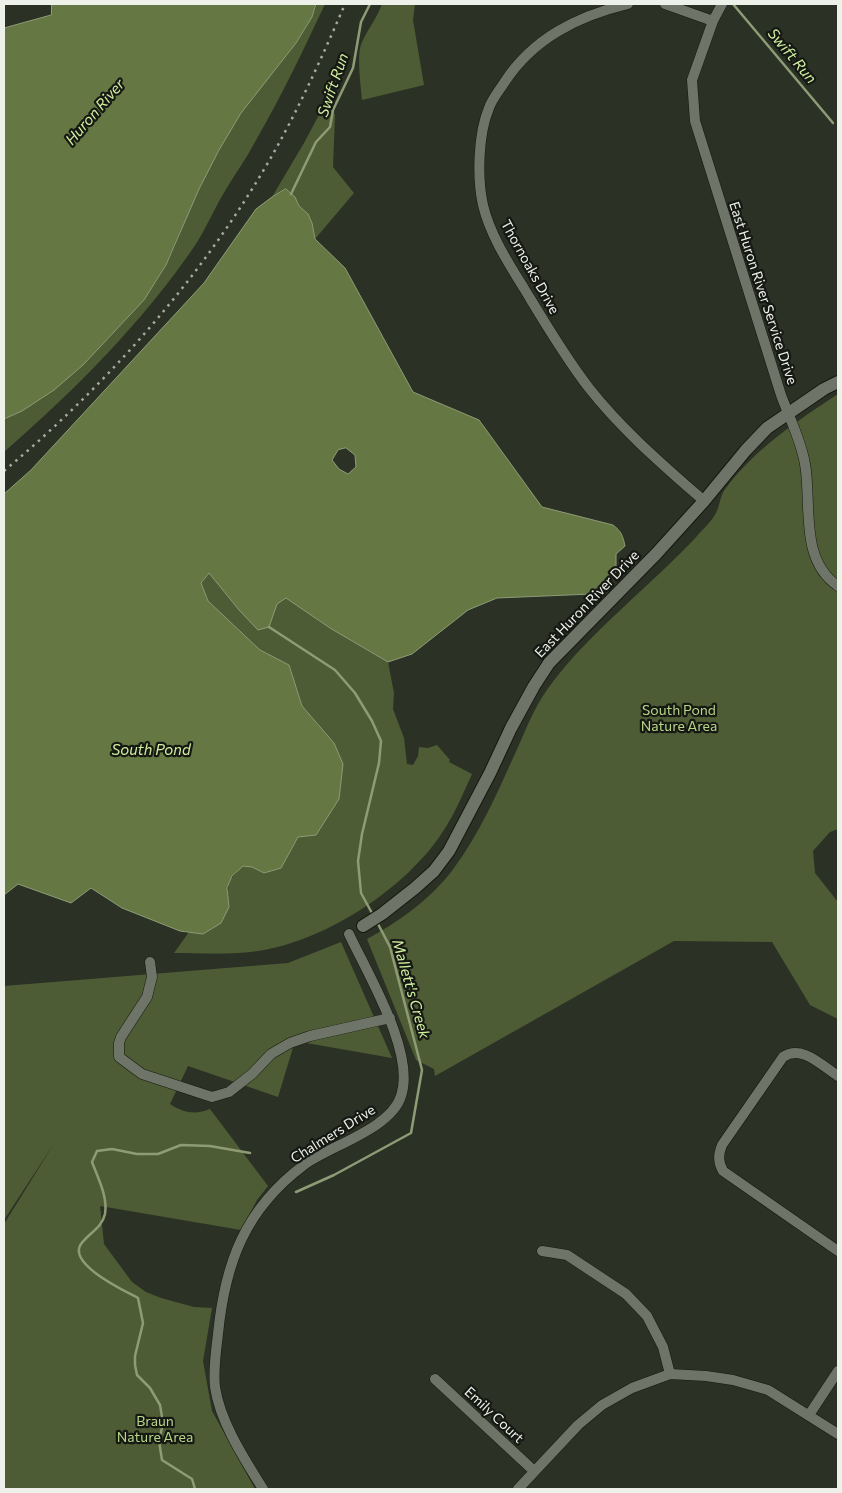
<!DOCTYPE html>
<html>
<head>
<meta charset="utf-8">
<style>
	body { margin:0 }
	#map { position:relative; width:842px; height:1493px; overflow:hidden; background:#2c3126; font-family:Commissioner,sans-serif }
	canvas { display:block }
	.frame { position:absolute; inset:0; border:5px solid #eef1ea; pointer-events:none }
</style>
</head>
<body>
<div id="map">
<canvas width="842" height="1493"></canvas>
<div class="frame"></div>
</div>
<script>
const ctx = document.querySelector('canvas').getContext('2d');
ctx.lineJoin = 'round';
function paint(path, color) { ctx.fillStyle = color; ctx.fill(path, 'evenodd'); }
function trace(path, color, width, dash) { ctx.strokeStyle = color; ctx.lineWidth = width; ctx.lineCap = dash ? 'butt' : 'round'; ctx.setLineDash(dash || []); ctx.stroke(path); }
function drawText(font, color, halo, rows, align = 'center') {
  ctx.font = font + ' Commissioner,sans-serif'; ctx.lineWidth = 4.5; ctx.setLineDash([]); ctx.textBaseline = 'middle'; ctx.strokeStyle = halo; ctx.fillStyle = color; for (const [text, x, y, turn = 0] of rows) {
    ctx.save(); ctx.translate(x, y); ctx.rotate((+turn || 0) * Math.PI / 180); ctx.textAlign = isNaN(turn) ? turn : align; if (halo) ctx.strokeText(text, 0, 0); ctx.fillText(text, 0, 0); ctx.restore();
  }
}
const green = new Path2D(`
	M 317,4 L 325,4 C 303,51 281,97 255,142 C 246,159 235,174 225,191 C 214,209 206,229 194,247 C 141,324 74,391 4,452 L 4,419 C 47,399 80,368 113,333 C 133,312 152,291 166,265 C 179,240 187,213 199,188 C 211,163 225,139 239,115 C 263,77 302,47 317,4 Z
	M 382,4 L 415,4 L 413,20 L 424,85 L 362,100 C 361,86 356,54 362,42 C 368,29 377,18 382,4 Z
	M 327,100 L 335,115 L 333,167 L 354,193 L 315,239 L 312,223 L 308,214 L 299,206 L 295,197 L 286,189 L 272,197 L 304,143 Z
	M 838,394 L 838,829 L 830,832 L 813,851 L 815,873 L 838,902 L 838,1019 L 810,1005 L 772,942 L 674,941 L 435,1076 L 434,1069 L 416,1060 L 367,939 C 399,922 433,897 454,868 C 479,834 496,796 513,758 C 524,735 533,708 549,687 C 591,630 649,588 697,536 C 703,529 712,521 716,513 C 720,505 720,495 726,488 C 755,449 797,421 838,394 Z
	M 209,573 L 239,610 L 269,627 L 277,604 L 286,598 L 330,628 L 388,662 L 394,693 L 393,709 L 404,738 L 407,764 L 413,765 L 418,756 L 419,747 L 428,748 L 437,745 L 450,760 L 449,762 L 472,774 C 464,791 457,809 447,825 C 412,885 327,941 258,951 C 233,955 201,953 174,953 L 189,932 L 203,934 L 229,907 C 227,886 227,880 243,866 L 252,867 L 264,873 L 281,868 L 298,837 L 334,743 L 302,706 L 289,665 L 260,650 L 208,601 L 201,583 Z
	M 341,942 L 392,1058 L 295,1041 L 278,1097 L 188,1066 L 170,1104 C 183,1113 196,1115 210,1109 L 268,1186 L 257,1200 L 241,1230 L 100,1206 L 104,1244 L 132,1282 L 146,1292 L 161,1298 L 194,1307 L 212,1308 L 203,1361 L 212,1411 L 255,1489 L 4,1489 L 4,1224 L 55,1142 L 4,1220 L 4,986 L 288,963 Z`);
const water = new Path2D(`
	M 52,4 L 316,4 L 312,17 L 296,43 L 241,113 L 219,150 L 199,189 L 166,265 L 144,300 L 83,365 L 54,390 L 22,411 L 4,419 L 4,28 L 51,15 Z
	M 286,189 L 295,197 L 299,206 L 308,214 L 312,223 L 315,239 L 345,268 L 413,392 L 479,420 L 542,507 L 613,525 C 621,531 623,536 625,546 L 616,554 L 616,572 L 602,588 L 592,594 L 497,598 L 468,610 L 412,654 L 388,662 L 330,628 L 286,598 L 277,604 L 269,627 L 258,630 L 239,610 L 209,573 L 201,583 L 208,601 L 260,650 L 289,665 L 302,706 L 334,743 L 343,764 L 339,799 L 316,835 L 298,837 L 281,868 L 264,873 L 252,867 L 243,866 L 232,876 L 227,888 L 229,907 L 221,923 L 203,934 L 180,931 L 122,908 L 91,888 L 71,903 L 18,884 L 4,895 L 4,494 L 31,470 L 204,283 L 256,209 L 272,197 ZM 346,448 L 355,455 L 356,467 L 348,474 L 339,469 L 332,460 L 338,450 Z`);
const stream = new Path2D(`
	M 733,4 L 833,123
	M 291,194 L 316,142 L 330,127 L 333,110 L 353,68 L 361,22 L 370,4
	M 269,627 L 335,670 L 355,693 L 372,721 L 381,741 L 379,763 L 362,834 L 358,861 L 361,893 L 373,915
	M 296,1192 L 334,1175 L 411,1133 L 422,1070 L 390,947 L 377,922
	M 195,1489 L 192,1479 L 162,1460 L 159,1441 L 163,1423 L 160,1405 L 150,1388 L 137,1375 L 135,1365 L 135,1356 L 143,1323 L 138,1298 C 125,1291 67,1264 81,1244 C 89,1233 102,1228 105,1214 C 108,1197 98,1178 92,1162 L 97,1151 L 112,1149 L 137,1154 L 158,1154 L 181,1145 L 210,1146 L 250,1153`);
const minor = new Path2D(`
	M 628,4 C 578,16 533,38 504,83 C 499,91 492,99 489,108 C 478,134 477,178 483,205 C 490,235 509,264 525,290 C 545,323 565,357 589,388 C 622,430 663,465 704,501
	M 665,4 L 713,21
	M 722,4 L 713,21 L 692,80 L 695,121 L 781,395 C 789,417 801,440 805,464 C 812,504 799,560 838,586
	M 150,962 L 152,977 L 147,997 L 121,1037 L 119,1043 L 119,1057 L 142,1074 L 212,1097 L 229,1092 L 252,1074 L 271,1054 L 290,1043 L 310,1036 L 390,1018
	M 838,1076 C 822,1066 802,1044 783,1057 L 722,1145 C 718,1155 718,1162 723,1171 L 838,1251
	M 542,1251 L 567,1255 L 626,1294 L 647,1316 L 663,1347 L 670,1374
	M 435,1379 L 534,1471
	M 809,1415 L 838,1371
	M 263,1489 C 245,1460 220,1422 215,1387 C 213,1370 216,1352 218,1334 C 225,1263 245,1209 304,1165 C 329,1146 391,1129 401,1096 C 416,1053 367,973 349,934
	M 518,1489 L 578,1425 L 602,1405 L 632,1388 L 670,1374 L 706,1376 L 733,1380 L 768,1390 L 838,1434`);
const secondary = new Path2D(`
	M 363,926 L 382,914 L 415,888 L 434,871 L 449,851 L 490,773 L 511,728 L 534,686 L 549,663 L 656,554 L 704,501 L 746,450 L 767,428 L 824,389 L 838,382`);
const rail = new Path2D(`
	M 4,471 C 110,382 204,275 273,154 C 300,106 323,55 345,4`);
const streetNames = [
	["Thornoaks Drive",530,267,61],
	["East Huron River Service Drive",763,293,72],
	["East Huron River Drive",587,604,-46],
	["Chalmers Drive",333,1134,-32],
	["Emily Court",494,1415,43]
];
const parkNames = [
	["South Pond",679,710],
	["Nature Area",679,726],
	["Braun",155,1421],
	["Nature Area",155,1437]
];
const waterNames = [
	["Swift Run",792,56,50],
	["Swift Run",333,85,-71],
	["Huron River",95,112,-49],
	["South Pond",151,750],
	["Mallett's Creek",411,989,74]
];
paint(green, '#4d5c34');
paint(water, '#657844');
trace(water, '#8e9c76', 1);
trace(stream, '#8e9c76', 2.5);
trace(minor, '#15180f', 11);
trace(secondary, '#15180f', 14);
trace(minor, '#6f7468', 10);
trace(secondary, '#6f7468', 12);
trace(rail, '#a7aaa2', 2.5, [2.5, 5]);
drawText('14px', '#eef1ea', '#161813', streetNames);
drawText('14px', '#b7d586', '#161813', parkNames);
drawText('italic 15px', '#d1f09f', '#161813', waterNames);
</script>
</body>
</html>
